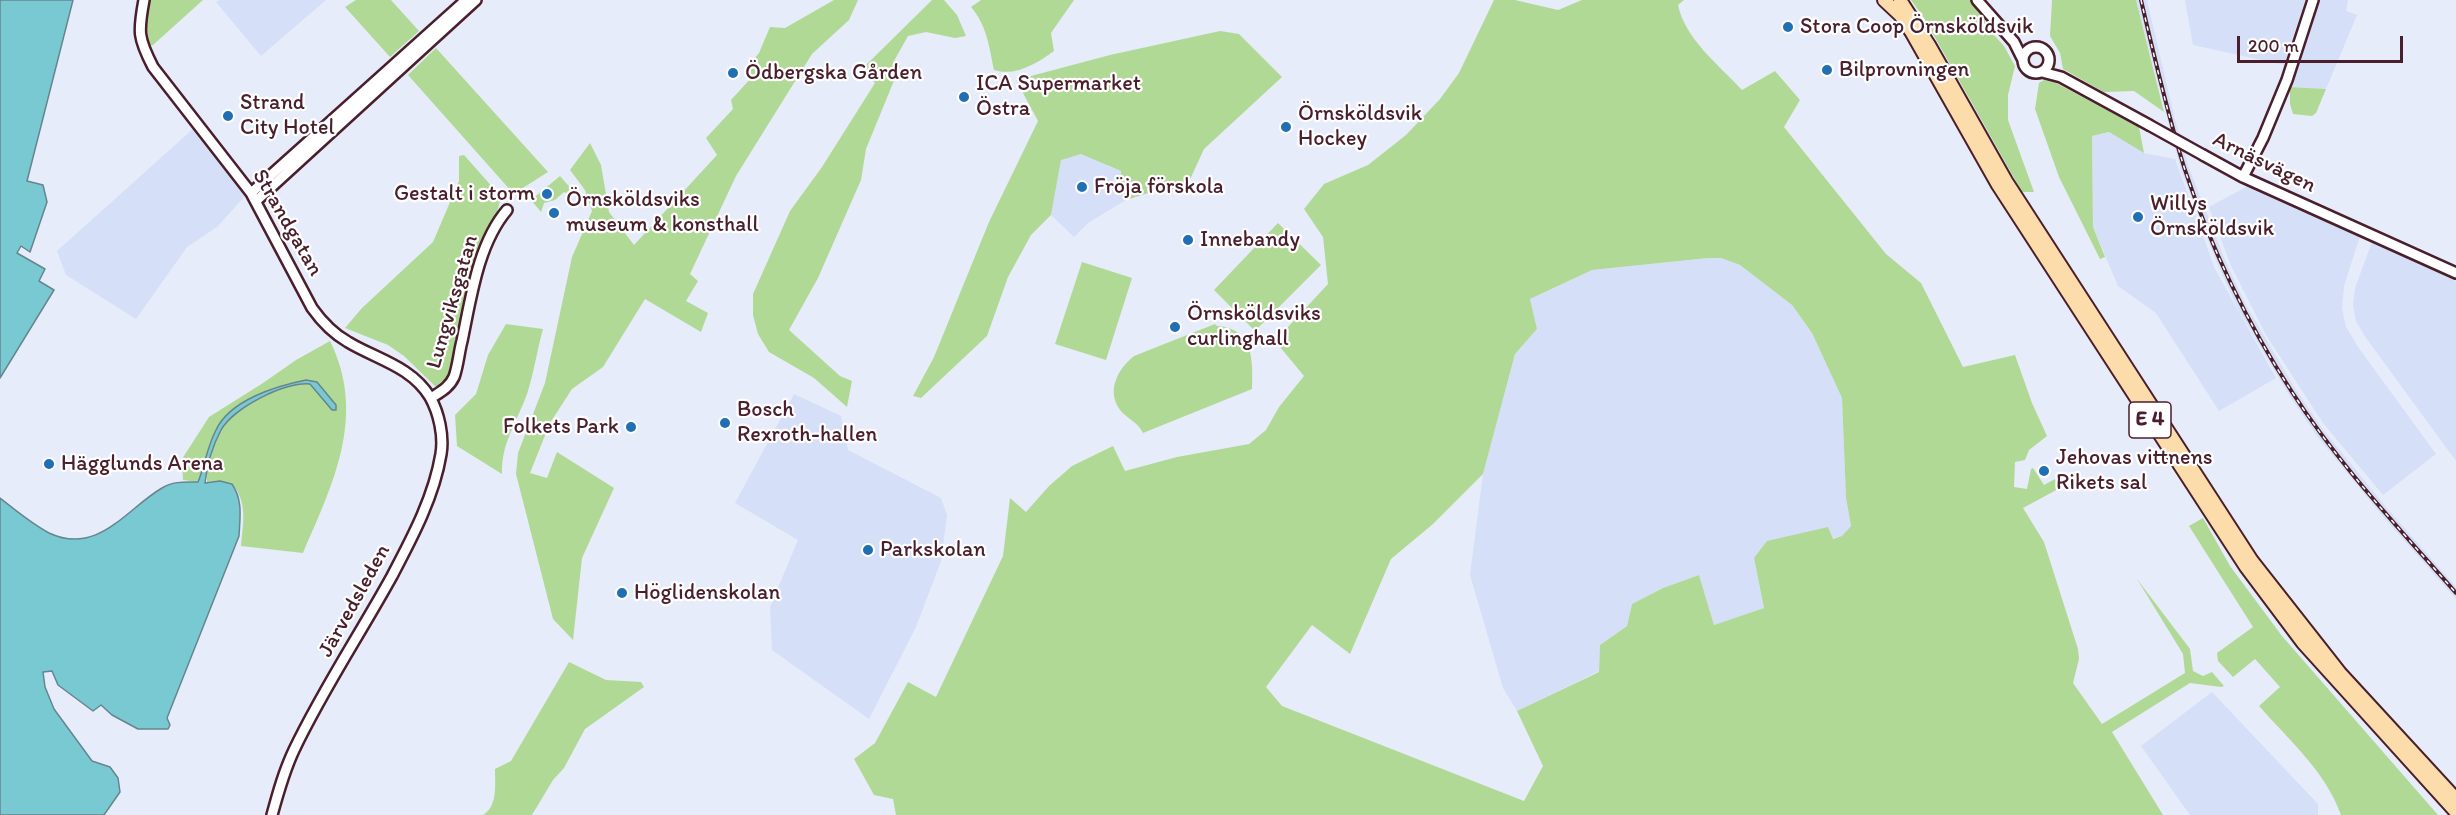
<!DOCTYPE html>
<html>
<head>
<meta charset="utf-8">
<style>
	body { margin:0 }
	#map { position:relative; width:2456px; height:815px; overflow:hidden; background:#e6ecfa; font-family:Itim,sans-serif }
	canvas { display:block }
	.scale { position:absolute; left:2237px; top:36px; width:166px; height:27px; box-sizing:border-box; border:3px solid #4a1f2b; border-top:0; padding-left:8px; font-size:18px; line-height:21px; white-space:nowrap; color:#4a1f2b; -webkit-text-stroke:4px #fff; paint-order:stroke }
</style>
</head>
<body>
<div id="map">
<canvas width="2456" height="815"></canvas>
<div class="scale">200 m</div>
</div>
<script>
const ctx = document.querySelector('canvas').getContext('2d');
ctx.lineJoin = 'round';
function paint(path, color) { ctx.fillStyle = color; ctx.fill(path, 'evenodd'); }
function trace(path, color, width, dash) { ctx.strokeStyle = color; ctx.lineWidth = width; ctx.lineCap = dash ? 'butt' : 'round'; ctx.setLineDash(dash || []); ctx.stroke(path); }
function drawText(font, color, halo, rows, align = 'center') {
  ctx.font = font + ' Itim,sans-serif'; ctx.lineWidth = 4.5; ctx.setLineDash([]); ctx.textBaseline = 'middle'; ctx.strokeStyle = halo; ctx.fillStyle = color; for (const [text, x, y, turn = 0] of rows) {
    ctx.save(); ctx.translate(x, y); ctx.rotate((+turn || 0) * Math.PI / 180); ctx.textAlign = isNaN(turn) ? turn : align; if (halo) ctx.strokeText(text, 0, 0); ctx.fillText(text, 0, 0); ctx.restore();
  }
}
const built = new Path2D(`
	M 219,0 L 326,0 L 261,56 L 216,2 Z
	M 2136,0 L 2147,0 L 2175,120 L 2189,168 L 2225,260 L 2246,305 L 2296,390 L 2324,431 L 2386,507 L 2456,587 L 2456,599 L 2380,513 L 2317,436 L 2289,395 L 2238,309 L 2217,263 L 2181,170 Z
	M 2185,0 L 2305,0 L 2284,65 L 2193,45 Z
	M 2320,0 L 2348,0 L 2346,11 L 2357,15 L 2326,89 L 2290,87 Z
	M 194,128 L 246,195 L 217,227 L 187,247 L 136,319 L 66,275 L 57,251 Z
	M 2109,132 L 2144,153 L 2175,159 L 2215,269 L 2276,378 L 2219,411 L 2156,313 L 2118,286 L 2093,227 L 2092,136 Z
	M 1082,142 L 1110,167 L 1122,171 L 1121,193 L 1126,200 L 1088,223 L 1074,237 L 1051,215 L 1061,160 Z
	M 2248,186 L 2360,236 L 2344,286 L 2342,308 L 2346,327 L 2358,347 L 2436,454 L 2383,495 L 2323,423 L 2266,335 L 2231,266 L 2209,207 Z
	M 2372,242 L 2456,281 L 2456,461 L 2366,338 L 2356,321 L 2353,305 L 2355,288 Z
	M 1708,258 L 1721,258 L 1740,265 L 1792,305 L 1812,333 L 1842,398 L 1846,498 L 1851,526 L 1842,536 L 1754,558 L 1764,608 L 1714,625 L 1699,575 L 1663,588 L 1632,604 L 1627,626 L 1600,645 L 1599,671 L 1517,711 L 1503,688 L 1470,575 L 1483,474 L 1515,354 L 1537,329 L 1530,299 L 1592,270 Z
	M 794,394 L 841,416 L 848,450 L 941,498 L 947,515 L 941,561 L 916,627 L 869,719 L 772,650 L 770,607 L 798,540 L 735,503 Z
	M 2212,692 L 2318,804 L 2318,815 L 2190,815 L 2141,746 Z`);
const green = new Path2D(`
	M 148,0 L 203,0 L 153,45 L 146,46 L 142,36 Z
	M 356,0 L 391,0 L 419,31 L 390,57 L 345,7 Z
	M 834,0 L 858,0 L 849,20 L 812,54 L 736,176 L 690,274 L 698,281 L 686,301 L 708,313 L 701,332 L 645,299 L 603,367 L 572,389 L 550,423 L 530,473 L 547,478 L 557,452 L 614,488 L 582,558 L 573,640 L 553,619 L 516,474 L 518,453 L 545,383 L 572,257 L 592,211 L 585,190 L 570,170 L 590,143 L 601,165 L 609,212 L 634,245 L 717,155 L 706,138 L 733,109 L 731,100 L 751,78 L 750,64 L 759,53 L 770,27 L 785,28 Z
	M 932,0 L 944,0 L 957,15 L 966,36 L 955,38 L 926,32 L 908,36 L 894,61 L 900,66 L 866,149 L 861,180 L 818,278 L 789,330 L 840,376 L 852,381 L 847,407 L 814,378 L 769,352 L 758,334 L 753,315 L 753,294 L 790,211 L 822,167 L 875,83 L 862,69 Z
	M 981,0 L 1074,0 L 1051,33 L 1054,51 C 1037,63 1016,77 994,70 C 989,46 987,26 971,7 Z
	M 1494,0 L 1515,0 L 1558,10 L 1582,0 L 1684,0 L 1678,5 C 1685,39 1719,65 1742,90 L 1775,71 L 1800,100 L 1784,127 L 1886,254 L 1921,283 L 1963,367 L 2015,355 L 2032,403 L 2047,436 L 2029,450 L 2025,460 L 2015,462 L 2014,487 L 2027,489 L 2031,469 L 2033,468 L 2044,485 L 2055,479 L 2060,488 L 2023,508 L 2044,542 L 2078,649 L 2079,659 L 2073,683 L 2102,724 L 2185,673 L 2183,654 L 2137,579 L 2190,649 L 2193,671 L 2203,676 L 2212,672 L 2224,686 L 2221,687 L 2190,683 L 2112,732 L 2163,815 L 896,815 L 893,799 L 874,795 L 854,759 L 875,743 L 908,682 L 936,697 L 1003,556 L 1010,498 L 1026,512 L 1049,486 L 1072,466 L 1113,446 L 1125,471 L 1177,457 L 1249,444 L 1266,430 L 1279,407 L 1304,376 L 1275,341 L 1328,284 L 1323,237 L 1304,209 L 1324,184 L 1368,165 L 1406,135 L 1440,99 L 1459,73 ZM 1708,258 L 1721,258 L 1740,265 L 1792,305 L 1812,333 L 1842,398 L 1846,498 L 1851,526 L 1842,536 L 1833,539 L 1828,527 L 1767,541 L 1754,558 L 1764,608 L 1714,625 L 1699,575 L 1663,588 L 1632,604 L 1627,626 L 1600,645 L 1599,672 L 1517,711 L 1543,766 L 1524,801 L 1282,706 L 1266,687 L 1312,625 L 1350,654 L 1391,559 L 1433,524 L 1483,474 L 1515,354 L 1537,329 L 1530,299 L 1592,270 Z
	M 1911,0 L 1971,0 L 1985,20 L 1985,25 L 2004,46 L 2015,66 L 2008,95 L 2008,120 L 2034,192 L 2022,192 L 1924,18 Z
	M 2052,0 L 2136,0 L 2164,112 L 2134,91 L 2104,92 L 2063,69 L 2060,53 L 2050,36 Z
	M 1220,31 L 1239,34 L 1282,77 L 1204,149 L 1186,188 L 1155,191 L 1126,200 L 1121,194 L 1121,171 L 1081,154 L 1061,160 L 1051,215 L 1031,235 L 1008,277 L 987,336 L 921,398 L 913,396 L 934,357 L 989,222 L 1038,121 L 1016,80 L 1110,55 Z
	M 436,48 L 548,172 L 518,191 L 512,192 L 408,75 Z
	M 2044,80 L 2056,83 L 2139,127 L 2144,153 L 2109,132 L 2092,136 L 2093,227 L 2105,257 L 2100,259 L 2059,177 L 2035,109 L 2039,83 Z
	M 2290,87 L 2326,89 L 2316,113 L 2312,116 L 2293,114 L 2290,104 Z
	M 464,155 L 495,190 L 500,201 L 453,376 L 440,391 L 404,356 L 388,345 L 345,328 L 362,308 L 433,242 L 459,181 L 459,156 Z
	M 560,176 L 573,191 L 569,194 L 564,192 L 555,200 L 544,203 L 541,212 L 531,200 Z
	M 1278,223 L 1321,265 L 1255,331 L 1214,290 Z
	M 1082,262 L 1132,278 L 1106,360 L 1055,344 Z
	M 506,324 L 543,329 C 537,350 534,373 527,394 C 517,422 501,443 502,474 L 457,446 L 455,415 L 476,394 L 488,355 Z
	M 1215,324 L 1217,326 C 1254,328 1253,361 1252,389 L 1143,433 C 1138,422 1127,419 1120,410 C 1106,390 1118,369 1134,356 Z
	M 330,341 C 367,416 333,484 303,553 L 241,546 C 243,522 248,504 232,483 L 221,481 L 207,482 L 207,471 L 202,471 L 197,482 L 183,480 L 182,459 L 209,417 L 263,383 L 296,360 Z
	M 2203,518 L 2230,566 L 2282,636 L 2438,815 L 2341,815 C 2326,772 2289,740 2259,706 L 2280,687 L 2255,659 L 2233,677 L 2218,661 L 2217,653 L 2253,627 L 2189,526 Z
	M 569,662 L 606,680 L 641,682 L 644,687 L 585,729 L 564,768 L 553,780 L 532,815 L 483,815 C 498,806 495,784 495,769 L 511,761 Z`);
const water = new Path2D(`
	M 0,0 L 73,0 L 27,181 L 43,185 L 47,202 L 30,252 L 21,246 L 17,253 L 45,269 L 39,281 L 54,290 L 0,378 Z
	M 306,380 L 317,382 L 336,405 L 336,410 L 332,410 L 310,384 C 286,381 233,408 221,430 C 213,445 207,465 205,483 L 220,481 L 232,484 C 243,500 240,517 239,536 L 167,718 L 170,725 L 168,729 L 138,729 L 112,715 L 101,705 L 93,711 L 58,685 L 52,671 L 43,672 L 45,687 L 54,709 L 92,761 L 110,767 L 118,778 L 120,792 L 104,815 L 0,815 L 0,498 C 15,510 32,524 49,533 C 98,556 126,509 162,488 C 173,481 185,482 198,482 C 205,465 207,447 216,430 C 230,400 276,386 306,380 Z`);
const secondary = new Path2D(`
	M 144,0 C 138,32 138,38 153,67 L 251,193 L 312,308 C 322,322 332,333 348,342 C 376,359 411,366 430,397 C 439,413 444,436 441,454 C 434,497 412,538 392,576 C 360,634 322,691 294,750 C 284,771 278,793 272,815
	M 1977,0 L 2014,42 L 2023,60
	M2023 60a13 13 0 1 1 26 0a13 13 0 1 1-26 0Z
	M 2042,72 L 2061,77 L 2149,125
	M 2203,155 L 2243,177 L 2456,273
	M 2243,177 L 2263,138 L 2287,80 L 2313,0
	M 251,193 L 466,0
	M 256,201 L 476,0
	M 431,398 C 440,392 449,388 454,377 C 458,366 459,352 462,341 C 471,298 478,244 507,210`);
const highway = new Path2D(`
	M 1884,0 L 1900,15 L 1912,33 L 1998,185 L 2246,567 L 2303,643 L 2456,812
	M 1900,0 L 1929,45 L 2006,181 L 2252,561 L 2340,673 L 2456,799`);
const rail = new Path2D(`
	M 2141,0 C 2154,56 2167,112 2184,167 C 2210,246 2247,323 2292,392 C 2339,465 2399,528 2456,593`);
const secondaryBridge = new Path2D(`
	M 2149,125 L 2203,155`);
const markers = [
	[1788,27,6,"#1f6fb2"],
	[1827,70,6,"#1f6fb2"],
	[733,73,6,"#1f6fb2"],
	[964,97,6,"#1f6fb2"],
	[228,116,6,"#1f6fb2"],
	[1286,127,6,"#1f6fb2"],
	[1082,187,6,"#1f6fb2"],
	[547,194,6,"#1f6fb2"],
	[554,213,6,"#1f6fb2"],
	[2138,217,6,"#1f6fb2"],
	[1188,240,6,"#1f6fb2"],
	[1175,327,6,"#1f6fb2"],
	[725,423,6,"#1f6fb2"],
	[631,427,6,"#1f6fb2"],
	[49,464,6,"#1f6fb2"],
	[2044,471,6,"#1f6fb2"],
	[868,550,6,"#1f6fb2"],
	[622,593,6,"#1f6fb2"]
];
const shields = [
	[2150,420,42]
];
const shieldNames = [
	["E 4",2150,420]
];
const poiNames = [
	["Stora Coop Örnsköldsvik",1800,27],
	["Bilprovningen",1839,70],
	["Ödbergska Gården",745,73],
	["ICA Supermarket",976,84],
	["Östra",976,109],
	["Strand",240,103],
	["City Hotel",240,128],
	["Örnsköldsvik",1298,114],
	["Hockey",1298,139],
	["Fröja förskola",1094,187],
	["Gestalt i storm",535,194,"right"],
	["Örnsköldsviks",566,200],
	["museum & konsthall",566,225],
	["Willys",2150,204],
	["Örnsköldsvik",2150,229],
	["Innebandy",1200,240],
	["Örnsköldsviks",1187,314],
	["curlinghall",1187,339],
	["Bosch",737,410],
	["Rexroth-hallen",737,435],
	["Folkets Park",619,427,"right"],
	["Jehovas vittnens",2056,458],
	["Rikets sal",2056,483],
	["Hägglunds Arena",61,464],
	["Parkskolan",880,550],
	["Höglidenskolan",634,593]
];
const streetNames = [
	["Arnäsvägen",2264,163,26],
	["Strandgatan",287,223,60],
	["Lungviksgatan",453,302,-74],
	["Järvedsleden",355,601,-61]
];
paint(built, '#d5dff7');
paint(green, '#b1d996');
paint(water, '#79c9d2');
trace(water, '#66858f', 1.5);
trace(secondary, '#4a1f2b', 14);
trace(highway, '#4a1f2b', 16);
trace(secondary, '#fff', 9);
trace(highway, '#fddcac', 12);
trace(rail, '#4a1f2b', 4);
trace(rail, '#fff', 1.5, [4.5]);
trace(secondaryBridge, '#4a1f2b', 14, []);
trace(secondaryBridge, '#fff', 9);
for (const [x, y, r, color] of markers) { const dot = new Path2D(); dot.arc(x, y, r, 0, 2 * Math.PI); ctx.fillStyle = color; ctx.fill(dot); trace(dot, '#fff', 2); }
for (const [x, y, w] of shields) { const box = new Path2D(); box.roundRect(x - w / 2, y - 18, w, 36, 4.5); ctx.fillStyle = '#fff'; ctx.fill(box); trace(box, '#4a1f2b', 1.5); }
drawText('bold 21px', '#4a1f2b', null, shieldNames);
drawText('22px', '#4a1f2b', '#fff', poiNames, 'left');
drawText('22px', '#4a1f2b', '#fff', streetNames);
</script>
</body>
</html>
